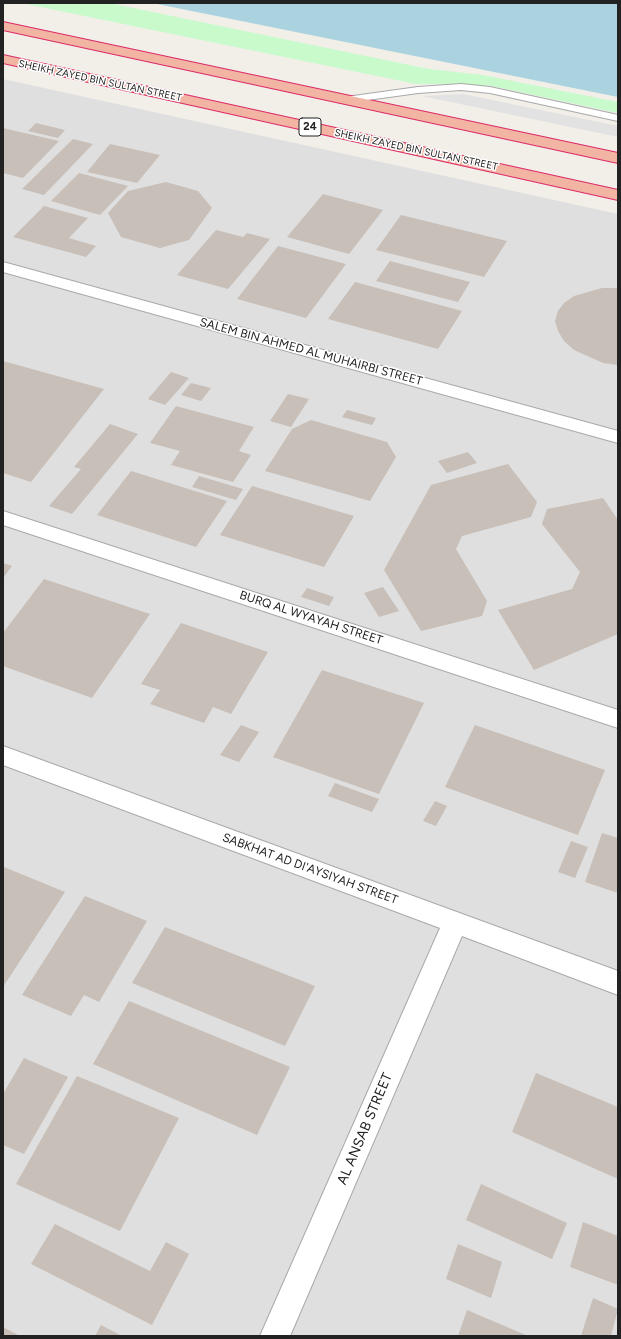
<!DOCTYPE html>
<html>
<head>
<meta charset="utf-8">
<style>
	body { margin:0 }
	#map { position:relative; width:621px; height:1339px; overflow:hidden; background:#f2efe9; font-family:Figtree,sans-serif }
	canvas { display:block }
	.frame { position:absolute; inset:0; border:4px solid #222; pointer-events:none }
</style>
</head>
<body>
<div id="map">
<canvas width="621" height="1339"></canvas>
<div class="frame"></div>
</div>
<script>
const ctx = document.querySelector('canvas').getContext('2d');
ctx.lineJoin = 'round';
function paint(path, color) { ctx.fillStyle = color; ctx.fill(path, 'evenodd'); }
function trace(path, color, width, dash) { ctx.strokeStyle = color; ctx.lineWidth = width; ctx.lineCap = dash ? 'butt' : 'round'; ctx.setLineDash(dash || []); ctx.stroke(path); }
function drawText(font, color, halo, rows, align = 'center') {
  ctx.font = font + ' Figtree,sans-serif'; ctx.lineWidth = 3; ctx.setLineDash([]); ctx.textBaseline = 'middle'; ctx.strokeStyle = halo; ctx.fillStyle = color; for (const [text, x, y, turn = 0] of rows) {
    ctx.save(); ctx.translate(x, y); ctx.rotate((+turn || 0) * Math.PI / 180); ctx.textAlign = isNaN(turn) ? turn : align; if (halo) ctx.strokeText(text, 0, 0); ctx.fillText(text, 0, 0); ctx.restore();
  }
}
const residential = new Path2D(`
	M 3,79 L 618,214 L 618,1336 L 3,1336 Z`);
const park = new Path2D(`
	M 21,3 L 109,3 L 429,69 L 483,75 L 618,102 L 618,113 L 487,85 L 481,88 L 464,84 L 416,84 Z`);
const parking = new Path2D(`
	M 463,94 L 618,126 L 618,137 L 422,96 Z`);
const water = new Path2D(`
	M 152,3 L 618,3 L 618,97 Z`);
const building = new Path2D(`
	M 36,123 L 65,130 L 58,138 L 28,131 Z
	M 3,128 L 59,141 L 23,178 L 3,173 Z
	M 73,139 L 93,144 L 44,195 L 22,189 Z
	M 110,144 L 160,155 L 137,183 L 87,172 Z
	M 79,173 L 128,186 L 100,215 L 51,201 Z
	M 166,182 L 198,191 L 212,208 L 189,240 L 160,248 L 121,237 L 108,213 L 128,191 Z
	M 323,194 L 383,210 L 349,254 L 287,237 Z
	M 44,206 L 88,218 L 69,238 L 96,246 L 86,257 L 13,237 Z
	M 401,215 L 507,241 L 484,277 L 376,250 Z
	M 216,230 L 243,237 L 247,233 L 270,239 L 228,289 L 177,275 Z
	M 278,246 L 346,264 L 306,318 L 237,299 Z
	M 390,261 L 470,282 L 458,302 L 376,281 Z
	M 355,282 L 462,311 L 438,349 L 328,319 Z
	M 602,288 L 618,288 L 618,365 L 603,363 L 574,350 L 564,341 L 558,331 L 555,321 L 558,311 L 564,303 L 574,296 Z
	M 3,361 L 104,389 L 31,482 L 3,473 Z
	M 171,372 L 189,378 L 165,405 L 148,399 Z
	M 191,383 L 211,388 L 201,401 L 181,395 Z
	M 288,394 L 309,399 L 291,427 L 270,421 Z
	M 176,406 L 254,427 L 239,451 L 251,455 L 233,482 L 171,465 L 180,451 L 150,443 Z
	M 347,410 L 376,418 L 372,425 L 342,417 Z
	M 311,420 L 387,442 L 396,457 L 370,501 L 265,471 L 292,429 Z
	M 110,424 L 138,434 L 72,514 L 49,506 L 81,469 L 74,467 Z
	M 468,452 L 477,463 L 447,473 L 438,461 Z
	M 508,464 L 537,502 L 531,517 L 462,536 L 456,549 L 487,601 L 482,616 L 421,631 L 384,570 L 431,485 Z
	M 131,471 L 227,501 L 196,547 L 97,515 Z
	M 199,476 L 243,489 L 236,500 L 192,487 Z
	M 252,486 L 354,516 L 324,567 L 220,535 Z
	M 603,498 L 618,520 L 618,634 L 534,670 L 498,610 L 572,589 L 580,572 L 542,524 L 547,509 Z
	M 3,563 L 12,566 L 3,578 Z
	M 44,579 L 150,614 L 92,698 L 3,666 L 3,633 Z
	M 383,587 L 399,611 L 379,617 L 364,593 Z
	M 307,588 L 334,597 L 329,606 L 301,597 Z
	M 181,623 L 268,652 L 231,714 L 213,707 L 204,723 L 150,704 L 160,690 L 141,684 Z
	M 322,670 L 424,703 L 379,794 L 273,757 Z
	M 241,725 L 259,732 L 239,762 L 220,755 Z
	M 475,725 L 605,770 L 578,835 L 445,787 Z
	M 335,783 L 379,799 L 372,812 L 328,796 Z
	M 435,801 L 447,806 L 436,826 L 423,821 Z
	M 602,833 L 618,838 L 618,893 L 585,882 Z
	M 571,841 L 588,847 L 575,878 L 558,872 Z
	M 4,867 L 65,892 L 3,987 L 3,868 Z
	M 85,896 L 147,921 L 99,1002 L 84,995 L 71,1016 L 22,995 Z
	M 165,927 L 315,986 L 285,1046 L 132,983 Z
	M 129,1001 L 290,1067 L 257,1135 L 93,1064 Z
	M 24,1058 L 68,1077 L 24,1154 L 3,1145 L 3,1094 Z
	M 536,1073 L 618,1107 L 618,1179 L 512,1132 Z
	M 77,1076 L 179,1118 L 120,1231 L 16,1184 Z
	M 481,1184 L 567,1223 L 552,1259 L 466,1220 Z
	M 583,1222 L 618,1236 L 618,1285 L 570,1267 Z
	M 55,1224 L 150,1271 L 166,1242 L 189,1254 L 152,1325 L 31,1264 Z
	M 458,1244 L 502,1262 L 491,1298 L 446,1279 Z
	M 593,1298 L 618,1309 L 611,1336 L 581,1336 Z
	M 467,1310 L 528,1336 L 458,1336 Z
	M 101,1325 L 122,1336 L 95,1336 Z
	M 3,1327 L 20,1336 L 3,1336 Z`);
const service = new Path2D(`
	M 461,84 L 490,87 L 618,115 L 618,121 L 490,93 L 461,90 L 418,93 L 346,103 L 342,100 L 346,97 L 418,87 Z`);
const minor = new Path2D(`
	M 3,262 L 618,431 L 618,443 L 3,272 Z
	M 3,511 L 618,710 L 618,728 L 3,525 Z
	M 3,746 L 618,971 L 618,995 L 462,936 L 290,1336 L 260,1336 L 440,928 L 3,765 Z`);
const trunk = new Path2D(`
	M 3,22 L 618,153 L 618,163 L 3,30 Z
	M 3,55 L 618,190 L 618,200 L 3,63 Z`);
const farStreetnames = [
	["SHEIKH ZAYED BIN SULTAN STREET",100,81,12],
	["SHEIKH ZAYED BIN SULTAN STREET",416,150,12]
];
const shields = [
	[310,127,22]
];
const shieldNames = [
	["24",310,127]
];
const streetNames = [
	["SALEM BIN AHMED AL MUHAIRBI STREET",311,352,15],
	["BURQ AL WYAYAH STREET",311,618,18],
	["SABKHAT AD DI'AYSIYAH STREET",310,869,20]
];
const nearStreetnames = [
	["AL ANSAB STREET",365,1129,-67]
];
paint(residential, '#e0dfdf');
paint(park, '#c8facc');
paint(parking, '#e2e2e2');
paint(water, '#aad3df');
paint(building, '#c7bfb8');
trace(service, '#a9a9a9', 2);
trace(minor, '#a9a9a9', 2);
trace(trunk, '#dc2a67', 2);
paint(service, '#fff');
paint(minor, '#fff');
paint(trunk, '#f2b4a3');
drawText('10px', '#222', '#fff', farStreetnames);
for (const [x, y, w] of shields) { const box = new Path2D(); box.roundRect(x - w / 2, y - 9, w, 18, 3); ctx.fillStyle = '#fff'; ctx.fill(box); trace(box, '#222', 1); }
drawText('bold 11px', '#222', null, shieldNames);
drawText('12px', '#222', '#fff', streetNames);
drawText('14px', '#222', '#fff', nearStreetnames);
</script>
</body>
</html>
